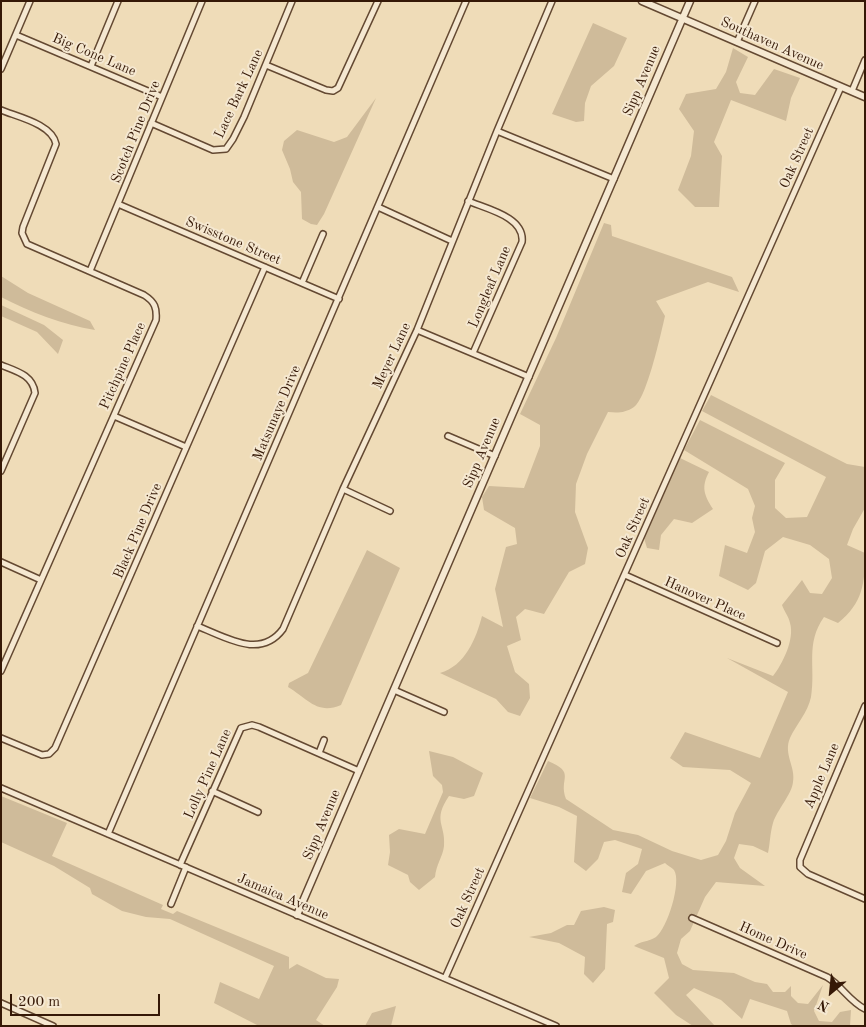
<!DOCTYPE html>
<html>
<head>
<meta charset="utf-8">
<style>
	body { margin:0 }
	#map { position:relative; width:866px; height:1027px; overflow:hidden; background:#efdcb8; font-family:"Old Standard TT",serif }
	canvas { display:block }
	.frame { position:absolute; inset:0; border:2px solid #351806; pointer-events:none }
	.north { position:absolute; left:806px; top:967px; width:50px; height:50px; -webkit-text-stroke:4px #f5e8d1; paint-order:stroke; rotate:208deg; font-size:14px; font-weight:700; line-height:20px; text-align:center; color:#351806 }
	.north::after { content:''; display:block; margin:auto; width:18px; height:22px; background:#351806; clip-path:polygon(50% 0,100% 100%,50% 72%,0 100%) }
	.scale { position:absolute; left:10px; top:994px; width:150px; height:22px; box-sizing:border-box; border:2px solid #351806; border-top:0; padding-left:6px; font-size:15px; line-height:18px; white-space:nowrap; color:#351806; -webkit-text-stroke:4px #f5e8d1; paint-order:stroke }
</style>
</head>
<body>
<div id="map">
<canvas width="866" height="1027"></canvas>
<div class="frame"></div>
<div class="north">N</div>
<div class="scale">200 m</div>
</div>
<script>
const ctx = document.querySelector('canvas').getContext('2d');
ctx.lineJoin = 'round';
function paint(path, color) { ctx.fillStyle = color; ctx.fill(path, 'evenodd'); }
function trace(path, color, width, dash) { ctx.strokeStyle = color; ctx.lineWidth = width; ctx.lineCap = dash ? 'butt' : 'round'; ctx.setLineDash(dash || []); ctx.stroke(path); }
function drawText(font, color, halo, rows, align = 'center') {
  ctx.font = font + ' "Old Standard TT",serif'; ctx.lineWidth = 4; ctx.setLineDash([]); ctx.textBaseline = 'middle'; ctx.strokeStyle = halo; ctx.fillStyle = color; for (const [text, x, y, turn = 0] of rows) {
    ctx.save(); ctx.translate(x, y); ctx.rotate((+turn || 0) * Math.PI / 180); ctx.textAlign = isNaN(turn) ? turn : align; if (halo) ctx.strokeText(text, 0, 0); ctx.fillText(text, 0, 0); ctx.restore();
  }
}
const green = new Path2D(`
	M 593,23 L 627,38 L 614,66 L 591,86 L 585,103 L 584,121 L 576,122 L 552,114 Z
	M 733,48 L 748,57 L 736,82 L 740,93 L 755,95 L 774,69 L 800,78 L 791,98 L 786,121 L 731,100 L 714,142 L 722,156 L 719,207 L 695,207 L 678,190 L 691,156 L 694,131 L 679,109 L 686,94 L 716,89 L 726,72 Z
	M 376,98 L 324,214 L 317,225 L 311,224 L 302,219 L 301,192 L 293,182 L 290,169 L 282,150 L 284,141 L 297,130 L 334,142 L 347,137 Z
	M 604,223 L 611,225 L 612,236 L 732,277 L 739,292 L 708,282 L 656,301 L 665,316 C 661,333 647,398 634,407 C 625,413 618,413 608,412 L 587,454 L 576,484 L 575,512 L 588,548 L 585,564 L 569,572 L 544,614 L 525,609 L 516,617 L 521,640 L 507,646 L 515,672 L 529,684 L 530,698 L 520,716 L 508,712 L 496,699 L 440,673 C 465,666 476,639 482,616 L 503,627 L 495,589 L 506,547 L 517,544 L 515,528 L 484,510 L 482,497 L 489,486 L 524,488 L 540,446 L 540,425 L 520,414 L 556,338 Z
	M 1,276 L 28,293 L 90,321 L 95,330 C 63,325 30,312 1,297 Z
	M 1,305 L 44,325 L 63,340 L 58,354 L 37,332 L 1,316 Z
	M 711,395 L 847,464 L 865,467 L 865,508 L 853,529 L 847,545 L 865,553 C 865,583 863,603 838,623 L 824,617 C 805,644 816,667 811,697 C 808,712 796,725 790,738 C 783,754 796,767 793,782 C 792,794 777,810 773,823 C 770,833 770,844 768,853 L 753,846 L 739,844 L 734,858 L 740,868 L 765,886 L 716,882 L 705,897 L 690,931 L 681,939 L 677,953 L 682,964 L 693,970 L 734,973 L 755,982 L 767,984 L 773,992 L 785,992 L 791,986 L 791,996 L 798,1003 L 808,1004 L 823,985 L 814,1011 L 819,1021 L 832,1022 L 840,1012 L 851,1010 L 850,1026 L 794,1026 L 791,1024 L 787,1011 L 750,999 L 742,1019 L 721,1000 L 694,988 L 686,995 L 715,1026 L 693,1026 L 676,1015 L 654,993 L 669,978 L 664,958 L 634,946 C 640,941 649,942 656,937 C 667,929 682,882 674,870 C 672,868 667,865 665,863 L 646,871 L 631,894 L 622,892 L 626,873 L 638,864 L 642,849 L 615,840 L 604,842 L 598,859 L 586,871 L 574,862 L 577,816 L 559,807 L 530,798 L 548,761 C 577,773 558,778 566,799 L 613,830 L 638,835 L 672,851 L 701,860 L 718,855 L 726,841 L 735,813 L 751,783 L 730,770 L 683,767 L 670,758 L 685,732 L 760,758 L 788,692 L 727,658 L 773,676 C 782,665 795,639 790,623 C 789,617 784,611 782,605 L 802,580 L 810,593 L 822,594 L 832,578 L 829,559 L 810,545 L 783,537 L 765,551 L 756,583 L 748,590 L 719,576 L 725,545 L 747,553 L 755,532 L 752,518 L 755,506 L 748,489 L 684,450 L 700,420 L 785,463 L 775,480 L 775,508 L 786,518 L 807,517 L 826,477 L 702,411 Z
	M 680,458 L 709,472 C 701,487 704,495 713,509 L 692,523 L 674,519 L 661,535 L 659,550 L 647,548 L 644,538 Z
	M 367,550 L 400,568 L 341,705 C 317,715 308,699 288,687 L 289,683 L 308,673 Z
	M 429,751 L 453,757 L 483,773 L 474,796 L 464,799 L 449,796 C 432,821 446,824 444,846 C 443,856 436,865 435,877 L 419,890 L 410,882 L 408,875 L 388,865 L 390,852 L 389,835 L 399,829 L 425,834 L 443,792 L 442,785 L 433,776 Z
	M 1,796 L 67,823 L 52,856 L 163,905 L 161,909 L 173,914 L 177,911 L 289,957 L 289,969 L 297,964 L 326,978 L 339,979 L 337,987 L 316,1020 L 325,1026 L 259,1026 L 214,1003 L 220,982 L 259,999 L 274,966 L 170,919 L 146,917 L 122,911 L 92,894 L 90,888 L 54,866 L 1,842 Z
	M 604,907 L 615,910 L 613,922 L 607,924 L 605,969 L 593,983 L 584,974 L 585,957 L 559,943 L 529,937 L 551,933 L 567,925 L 574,925 L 581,911 Z
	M 396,1006 L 391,1026 L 365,1026 L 372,1013 Z`);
const minor = new Path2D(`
	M 16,35 L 162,97
	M 737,42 L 755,1
	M 266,65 L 326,90 L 333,91 L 338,88 L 378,1
	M 91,66 L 118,1
	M 1,69 L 30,1
	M 852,91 L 865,60
	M 1,110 C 18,117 52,124 56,144 L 23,227 L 22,233 L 27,244 L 144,295 C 155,302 157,308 156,320 L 1,671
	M 151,123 L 213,150 L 226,149 L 233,139 L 244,117 L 292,1
	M 497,131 L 614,179
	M 468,201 C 487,209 525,217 522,242 L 473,353
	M 118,204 L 339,299
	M 378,207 L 452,241
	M 90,271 L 202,1
	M 302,283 L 323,234
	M 417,330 L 529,377
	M 1,365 C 16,371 33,375 35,393 L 1,471
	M 114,416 L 186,447
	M 448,436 L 495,456
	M 343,489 L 390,511
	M 1,562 L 41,580
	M 625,575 L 777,643
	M 197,626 C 226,637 260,660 283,629 L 343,489 L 417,330 L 497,131 L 552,1
	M 394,690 L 444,712
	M 865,706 L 800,860 L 800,867 L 808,874 L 865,899
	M 1,738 L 42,755 L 49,754 L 55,748 L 265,267
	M 319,753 L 324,740
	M 1,788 L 556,1026
	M 212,791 L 258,812
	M 108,834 L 466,1
	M 180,865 L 241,728 L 252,725 L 259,727 L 359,771
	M 171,904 L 186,867
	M 692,918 L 827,977 C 842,986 849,1001 865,1009
	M 445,978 L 841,87
	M 1,1003 L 53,1026`);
const tertiary = new Path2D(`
	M 642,1 L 865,97
	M 297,915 L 690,1`);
const streetNames = [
	["Southaven Avenue",772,44,24],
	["Big Cone Lane",94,55,23],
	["Sipp Avenue",642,81,-67],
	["Lace Bark Lane",239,94,-65],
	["Scotch Pine Drive",136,132,-68],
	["Oak Street",797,158,-66],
	["Swisstone Street",233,241,23],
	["Longleaf Lane",490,287,-67],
	["Meyer Lane",392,356,-65],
	["Pitchpine Place",123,366,-66],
	["Matsunaye Drive",277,413,-67],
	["Sipp Avenue",482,453,-67],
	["Oak Street",633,528,-66],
	["Black Pine Drive",138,531,-67],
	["Hanover Place",705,599,24],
	["Lolly Pine Lane",208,774,-66],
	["Apple Lane",822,776,-67],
	["Sipp Avenue",322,825,-67],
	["Jamaica Avenue",283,897,23],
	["Oak Street",468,898,-66],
	["Home Drive",773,941,24]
];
paint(green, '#cfbb9a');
trace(minor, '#644932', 8);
trace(tertiary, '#644932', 9);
trace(minor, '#f5e8d1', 5);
trace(tertiary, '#f5e8d1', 6);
drawText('14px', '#351806', '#f5e8d1', streetNames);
</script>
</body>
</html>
